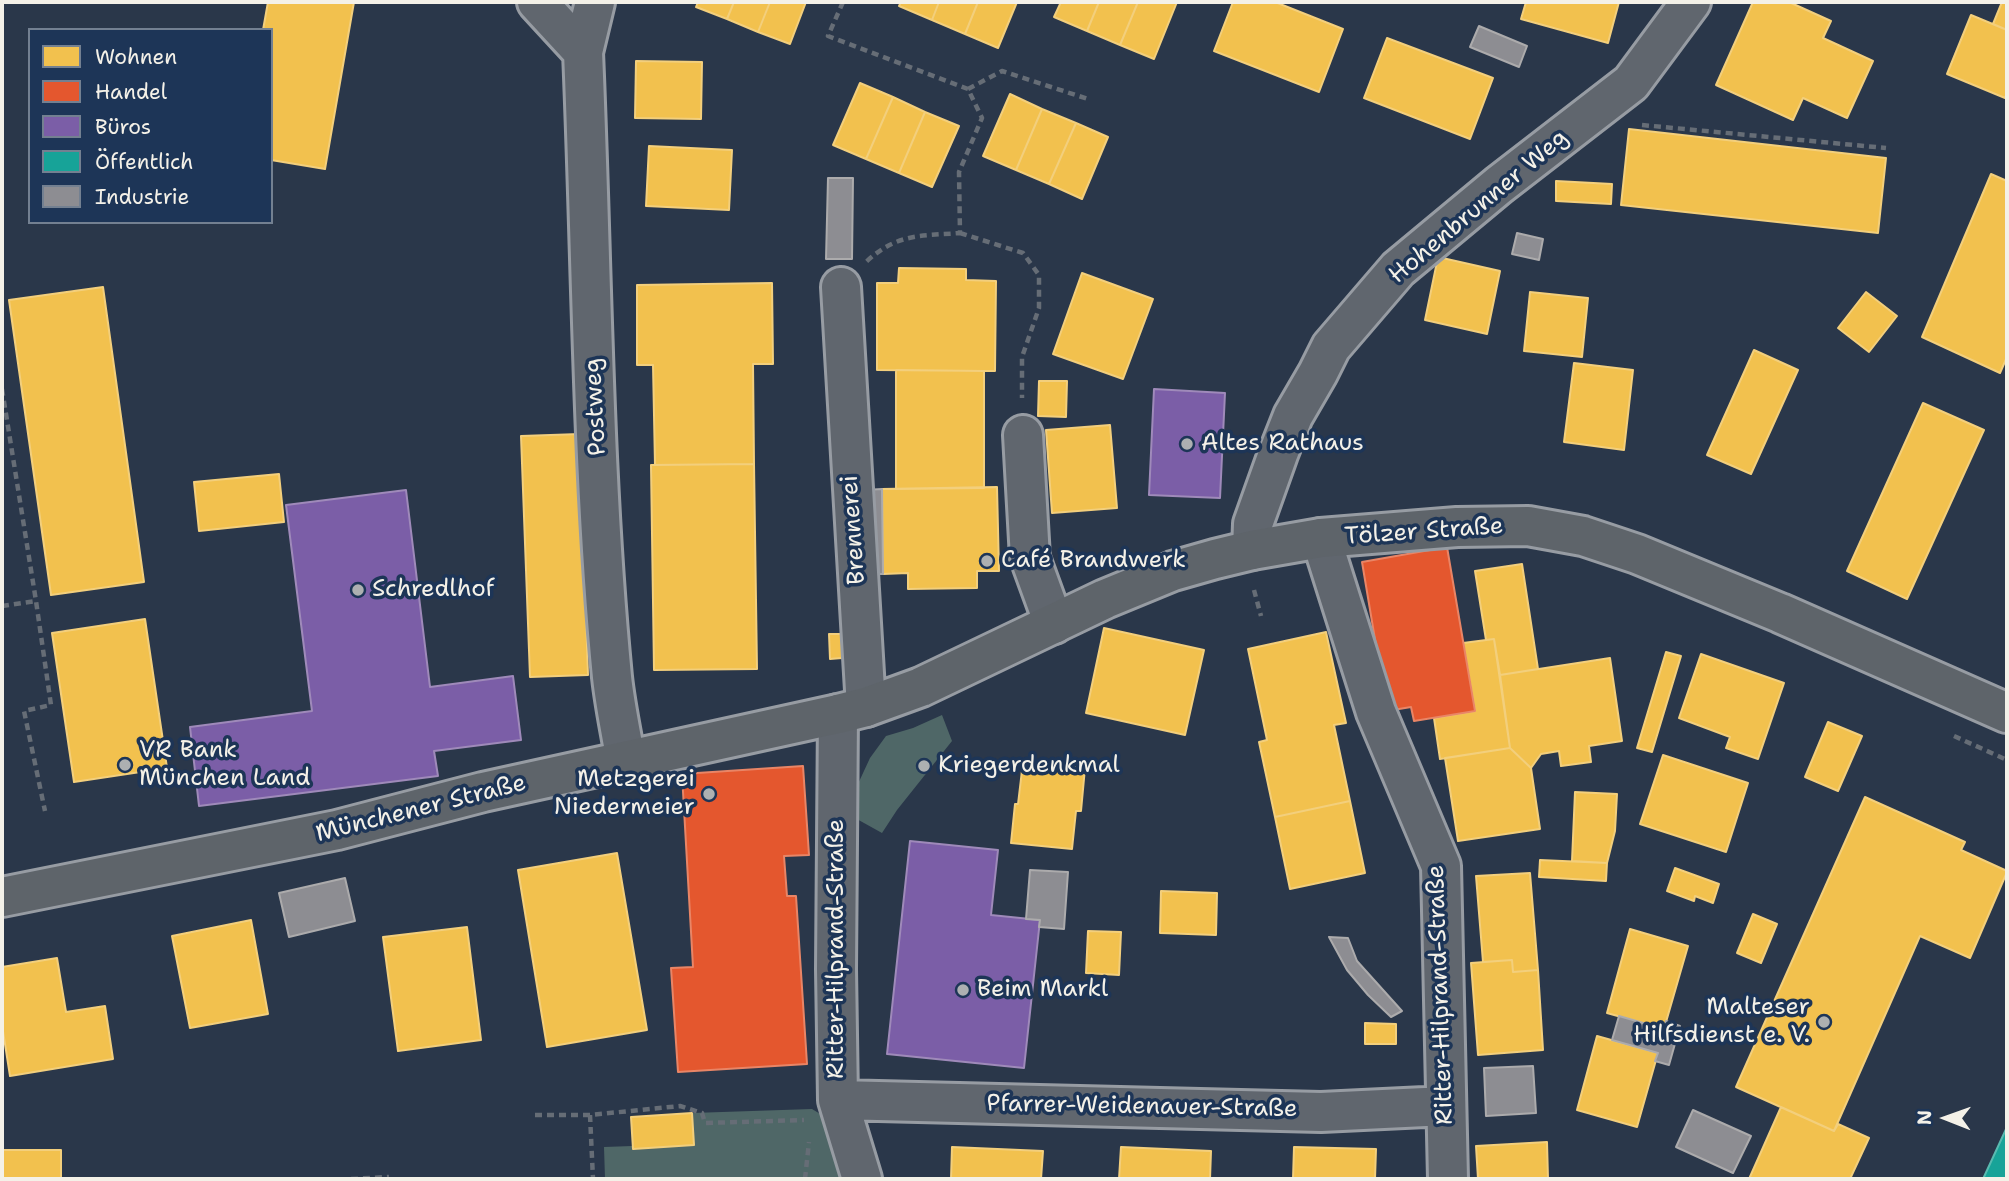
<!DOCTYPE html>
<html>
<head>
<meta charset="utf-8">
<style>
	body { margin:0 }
	#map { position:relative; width:2009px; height:1181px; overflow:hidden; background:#2a374a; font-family:"Shantell Sans",sans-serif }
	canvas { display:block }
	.frame { position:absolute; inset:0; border:4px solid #f4f1e8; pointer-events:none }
	.legend { position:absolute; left:28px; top:28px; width:245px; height:196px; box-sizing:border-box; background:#1d3557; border:2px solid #738091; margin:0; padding:9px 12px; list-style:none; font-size:21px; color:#f4f1e8 }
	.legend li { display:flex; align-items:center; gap:14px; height:35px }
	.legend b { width:35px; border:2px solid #738091 }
	.north { position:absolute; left:1911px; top:1083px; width:70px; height:70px; -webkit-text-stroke:5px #1d3557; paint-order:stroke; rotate:271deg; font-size:19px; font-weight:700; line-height:28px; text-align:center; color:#f4f1e8 }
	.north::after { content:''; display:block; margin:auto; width:24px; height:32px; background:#f4f1e8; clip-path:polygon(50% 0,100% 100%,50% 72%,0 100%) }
</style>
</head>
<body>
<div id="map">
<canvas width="2009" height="1181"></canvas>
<div class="frame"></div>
<ul class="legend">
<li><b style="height:19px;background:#f2c14e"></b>Wohnen</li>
<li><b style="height:19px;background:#e4572e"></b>Handel</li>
<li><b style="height:19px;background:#7b5ea7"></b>Büros</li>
<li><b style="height:19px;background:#17a398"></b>Öffentlich</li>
<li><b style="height:19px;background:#8d8d92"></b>Industrie</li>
</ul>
<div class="north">N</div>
</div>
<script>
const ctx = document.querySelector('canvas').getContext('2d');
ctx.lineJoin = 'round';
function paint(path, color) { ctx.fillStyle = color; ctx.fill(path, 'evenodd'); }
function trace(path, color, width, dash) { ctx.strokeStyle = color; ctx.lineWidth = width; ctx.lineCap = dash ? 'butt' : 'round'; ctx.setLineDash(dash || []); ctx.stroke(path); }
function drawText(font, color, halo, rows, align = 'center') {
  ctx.font = font + ' "Shantell Sans",sans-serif'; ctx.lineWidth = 7; ctx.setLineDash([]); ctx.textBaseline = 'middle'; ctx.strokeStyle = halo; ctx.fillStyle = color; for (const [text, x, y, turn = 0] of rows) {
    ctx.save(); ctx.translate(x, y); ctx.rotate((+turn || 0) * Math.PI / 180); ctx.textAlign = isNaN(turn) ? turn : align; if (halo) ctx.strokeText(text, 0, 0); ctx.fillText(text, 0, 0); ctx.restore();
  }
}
const green = new Path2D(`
	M 942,715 L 952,741 L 897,810 L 882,833 L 855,818 L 857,786 L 870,758 L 886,736 L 913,728 Z
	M 812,1109 L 822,1115 L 842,1179 L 605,1179 L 604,1147 L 632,1146 L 633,1149 L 693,1144 L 692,1113 Z`);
const homes = new Path2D(`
	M 268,2 L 354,2 L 325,169 L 271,160 L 271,30 L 263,30 Z
	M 698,2 L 734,2 L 727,19 L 696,7 Z
	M 734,2 L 770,2 L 758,32 L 727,19 Z
	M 770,2 L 806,2 L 790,44 L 758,32 Z
	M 901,2 L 939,2 L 932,20 L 899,6 Z
	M 939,2 L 978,2 L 965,34 L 932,20 Z
	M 978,2 L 1017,2 L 998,48 L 965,34 Z
	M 1061,2 L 1099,2 L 1087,31 L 1054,17 Z
	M 1099,2 L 1138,2 L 1120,45 L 1087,31 Z
	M 1138,2 L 1177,2 L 1154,59 L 1120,45 Z
	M 1233,2 L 1275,2 L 1343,29 L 1319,92 L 1214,51 Z
	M 1526,2 L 1619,2 L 1608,43 L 1521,19 Z
	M 1753,2 L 1789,2 L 1831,21 L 1823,38 L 1873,61 L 1847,118 L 1803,98 L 1793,120 L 1716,85 Z
	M 2002,2 L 2007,2 L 2007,30 L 1993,24 Z
	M 1971,15 L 2007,30 L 2007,93 L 2005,98 L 1947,74 Z
	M 1387,38 L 1493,78 L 1470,139 L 1364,98 Z
	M 636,61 L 702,62 L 701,119 L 635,118 Z
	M 860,83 L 893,97 L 866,159 L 833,145 Z
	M 1010,94 L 1042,109 L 1016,170 L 983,156 Z
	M 893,97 L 925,112 L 899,173 L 866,159 Z
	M 1042,109 L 1076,123 L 1049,184 L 1016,170 Z
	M 925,112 L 959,126 L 932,187 L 899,173 Z
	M 1076,123 L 1108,137 L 1082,199 L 1049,184 Z
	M 1629,129 L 1886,158 L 1878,233 L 1621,205 Z
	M 649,146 L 732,150 L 729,210 L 646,206 Z
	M 1991,174 L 2007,181 L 2007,357 L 2000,373 L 1922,337 Z
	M 1556,181 L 1612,184 L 1611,204 L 1556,201 Z
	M 1438,257 L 1500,271 L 1487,334 L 1425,320 Z
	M 899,268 L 966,269 L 966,280 L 996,281 L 995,371 L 877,370 L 877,283 L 898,283 Z
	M 1082,273 L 1153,299 L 1123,379 L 1053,354 Z
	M 772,283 L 773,364 L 753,364 L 754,464 L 655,465 L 653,365 L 637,365 L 637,285 Z
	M 103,287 L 144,582 L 51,595 L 9,300 Z
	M 1530,292 L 1588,298 L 1582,357 L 1524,351 Z
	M 1866,292 L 1897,316 L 1869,352 L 1838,328 Z
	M 1754,350 L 1798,370 L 1751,474 L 1707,455 Z
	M 1574,363 L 1633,370 L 1624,450 L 1564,442 Z
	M 896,370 L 984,371 L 984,488 L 896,489 Z
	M 1039,381 L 1067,381 L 1066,417 L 1038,416 Z
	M 1923,403 L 1984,430 L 1907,599 L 1847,571 Z
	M 1110,425 L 1117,508 L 1052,513 L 1046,430 Z
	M 580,434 L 588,675 L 530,677 L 521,436 Z
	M 754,464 L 757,669 L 654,670 L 651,465 Z
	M 279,474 L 284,522 L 199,531 L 194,482 Z
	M 997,487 L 999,571 L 977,571 L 977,588 L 908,589 L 908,573 L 883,574 L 882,489 Z
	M 1522,564 L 1538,669 L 1500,675 L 1494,639 L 1486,640 L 1475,571 Z
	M 145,619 L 167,768 L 74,782 L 52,633 Z
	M 1104,628 L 1204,650 L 1185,735 L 1086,713 Z
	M 1326,632 L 1346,723 L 1334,725 L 1350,801 L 1275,817 L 1259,742 L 1267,740 L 1248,649 Z
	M 829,634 L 842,634 L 842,658 L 830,659 Z
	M 1494,639 L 1510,748 L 1440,759 L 1434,718 L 1475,711 L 1463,643 Z
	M 1666,652 L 1681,656 L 1652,752 L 1637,748 Z
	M 1701,654 L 1784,683 L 1758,759 L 1726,748 L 1730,737 L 1679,718 Z
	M 1610,658 L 1622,741 L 1589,746 L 1591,762 L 1561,766 L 1559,751 L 1541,754 L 1531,768 L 1510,748 L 1500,675 Z
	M 1828,722 L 1862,736 L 1838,791 L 1805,777 Z
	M 1510,748 L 1531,768 L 1540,829 L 1458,841 L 1445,758 Z
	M 1663,755 L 1748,783 L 1726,852 L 1640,824 Z
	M 1023,762 L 1085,768 L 1081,811 L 1076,811 L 1072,849 L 1011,843 L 1015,804 L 1018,804 Z
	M 1575,792 L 1617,794 L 1615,831 L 1607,863 L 1572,861 Z
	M 1865,797 L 1965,842 L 1961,850 L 2007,871 L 2007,872 L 1970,958 L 1920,936 L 1834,1131 L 1736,1087 Z
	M 1350,801 L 1365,873 L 1290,889 L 1275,817 Z
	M 617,853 L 647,1030 L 547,1047 L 518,870 Z
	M 1540,860 L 1607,863 L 1606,881 L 1539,877 Z
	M 1675,868 L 1719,884 L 1713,903 L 1695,896 L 1694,901 L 1667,891 Z
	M 1530,873 L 1538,970 L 1513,972 L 1512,960 L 1483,962 L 1476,876 Z
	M 1161,891 L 1217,893 L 1216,935 L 1160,933 Z
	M 1753,914 L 1777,924 L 1761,963 L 1737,953 Z
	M 251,920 L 268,1014 L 190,1028 L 172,936 Z
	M 467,927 L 481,1040 L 398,1051 L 383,937 Z
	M 1630,929 L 1688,946 L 1664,1029 L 1607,1013 Z
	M 1088,931 L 1121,932 L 1119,975 L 1086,973 Z
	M 57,958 L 66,1012 L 105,1006 L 113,1059 L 10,1076 L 2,1025 L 2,967 Z
	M 1512,960 L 1513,972 L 1538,970 L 1543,1050 L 1478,1055 L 1471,963 Z
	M 1365,1023 L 1396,1024 L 1396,1044 L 1365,1044 Z
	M 1597,1036 L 1658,1053 L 1637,1127 L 1577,1110 Z
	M 1781,1107 L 1834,1131 L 1838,1124 L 1869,1138 L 1850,1179 L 1749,1179 Z
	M 692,1113 L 694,1145 L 633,1149 L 631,1117 Z
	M 1547,1142 L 1548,1179 L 1478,1179 L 1476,1146 Z
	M 952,1147 L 1043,1151 L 1041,1179 L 951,1179 Z
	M 1121,1147 L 1211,1151 L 1210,1179 L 1119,1179 Z
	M 1294,1147 L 1376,1149 L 1375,1179 L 1293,1179 Z
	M 2,1150 L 61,1150 L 61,1179 L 2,1179 Z`);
const shops = new Path2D(`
	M 1447,547 L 1475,711 L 1414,721 L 1411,707 L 1387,711 L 1362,562 Z
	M 803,766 L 809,855 L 784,856 L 787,896 L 796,896 L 807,1064 L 678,1072 L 671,968 L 693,967 L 682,774 Z`);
const offices = new Path2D(`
	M 1154,389 L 1225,393 L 1220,498 L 1149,495 Z
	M 406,490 L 430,687 L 513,676 L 521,740 L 434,751 L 438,776 L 199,806 L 190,727 L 312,711 L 286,505 Z
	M 910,841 L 998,850 L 991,915 L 1040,920 L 1024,1068 L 887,1054 Z`);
const public = new Path2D(`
	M 2007,1127 L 2007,1179 L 1983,1179 Z`);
const industry = new Path2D(`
	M 1479,26 L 1527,46 L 1519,67 L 1470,47 Z
	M 828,178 L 853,178 L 852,259 L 826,259 Z
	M 1517,233 L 1543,239 L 1539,260 L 1512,254 Z
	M 882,489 L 883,574 L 865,574 L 864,490 Z
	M 1030,870 L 1068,872 L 1064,929 L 1039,927 L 1040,920 L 1026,919 Z
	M 345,878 L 355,921 L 289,937 L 279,893 Z
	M 1329,937 L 1348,938 L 1357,961 L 1402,1011 L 1391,1017 L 1368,995 L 1347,970 Z
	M 1619,1016 L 1664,1029 L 1666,1021 L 1680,1026 L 1669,1065 L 1655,1061 L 1658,1053 L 1612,1040 Z
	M 1533,1066 L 1536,1113 L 1486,1116 L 1484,1068 Z
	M 1693,1110 L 1751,1136 L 1733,1173 L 1676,1147 Z`);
const path = new Path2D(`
	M 843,2 L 828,36 L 968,89 L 982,118 L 959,172 L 960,233 C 921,236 897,233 866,262
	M 968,89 L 1002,71 L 1088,99
	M 1642,125 L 1886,148
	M 960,233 L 1023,253 L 1039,275 L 1039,308 L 1022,357 L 1022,398
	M 2,389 L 36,601 L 51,705 L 24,711 L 45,811
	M 1254,590 L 1261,616
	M 2,606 L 36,601
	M 1954,736 L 2007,760
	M 535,1115 L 590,1115 L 680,1106 L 702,1113 L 705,1123 L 804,1120
	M 590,1115 L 593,1179
	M 351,1179 L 389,1177
	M 805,1179 L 809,1142`);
const minor = new Path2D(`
	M 537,2 L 583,52 C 592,261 592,470 612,677 C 615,705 621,733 626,761
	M 583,52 L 595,2
	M 841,287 L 866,707
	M 1023,435 L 1030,558 L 1054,624
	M 1321,538 L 1376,712 L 1441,866 L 1448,1179
	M 1252,550 L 1253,524 L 1278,454 L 1293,416 L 1318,373 L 1331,347 L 1398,269 L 1499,185 L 1631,83 L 1691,2
	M 838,714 L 836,969 L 838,1100 L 862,1179
	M 838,1100 L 1321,1112 L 1446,1106`);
const major = new Path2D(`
	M 2,897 L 337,830 L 483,792 L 838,714 L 866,707 L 921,687 L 1105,599 L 1173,571 L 1215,559 L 1252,550 L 1321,538 L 1457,527 L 1528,526 L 1583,536 L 1637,554 L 1780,613 L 2007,713`);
const markers = [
	[1187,444,7,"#adb0b1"],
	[987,561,7,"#adb0b1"],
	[358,590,7,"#adb0b1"],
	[125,765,7,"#adb0b1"],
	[924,766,7,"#adb0b1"],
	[709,794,7,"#adb0b1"],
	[963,990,7,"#adb0b1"],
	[1824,1022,7,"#adb0b1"]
];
const streetNames = [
	["Hohenbrunner Weg",1479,207,-40],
	["Postweg",596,407,-93],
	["Brennerei",854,530,-94],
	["Tölzer Straße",1424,532,-4],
	["Münchener Straße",421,809,-14],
	["Ritter-Hilprand-Straße",837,949,-90],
	["Ritter-Hilprand-Straße",1441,995,-92],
	["Pfarrer-Weidenauer-Straße",1142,1107,1]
];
const poiNames = [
	["Altes Rathaus",1201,444],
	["Café Brandwerk",1001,561],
	["Schredlhof",372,590],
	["VR Bank",139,751],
	["München Land",139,779],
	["Kriegerdenkmal",938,766],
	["Metzgerei",695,780,"right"],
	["Niedermeier",695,808,"right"],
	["Beim Markl",977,990],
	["Malteser",1810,1008,"right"],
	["Hilfsdienst e. V.",1810,1036,"right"]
];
paint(green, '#4f6767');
paint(homes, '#f2c14e');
trace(homes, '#f3cf7c', 2);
paint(shops, '#e4572e');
trace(shops, '#e98566', 2);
paint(offices, '#7b5ea7');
trace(offices, '#9f8aba', 2);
paint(public, '#17a398');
trace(public, '#59bab0', 2);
paint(industry, '#8d8d92');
trace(industry, '#acabac', 2);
trace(minor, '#979ca3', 44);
trace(major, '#979ca3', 44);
trace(path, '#666d76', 4.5, [7, 5]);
trace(minor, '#60666e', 38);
trace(major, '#5e646a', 38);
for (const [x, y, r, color] of markers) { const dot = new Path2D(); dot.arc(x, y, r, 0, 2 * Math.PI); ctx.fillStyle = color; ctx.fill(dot); trace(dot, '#1d3557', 2.5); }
drawText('24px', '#f4f1e8', '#1d3557', streetNames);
drawText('24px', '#f4f1e8', '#1d3557', poiNames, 'left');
</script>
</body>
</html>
